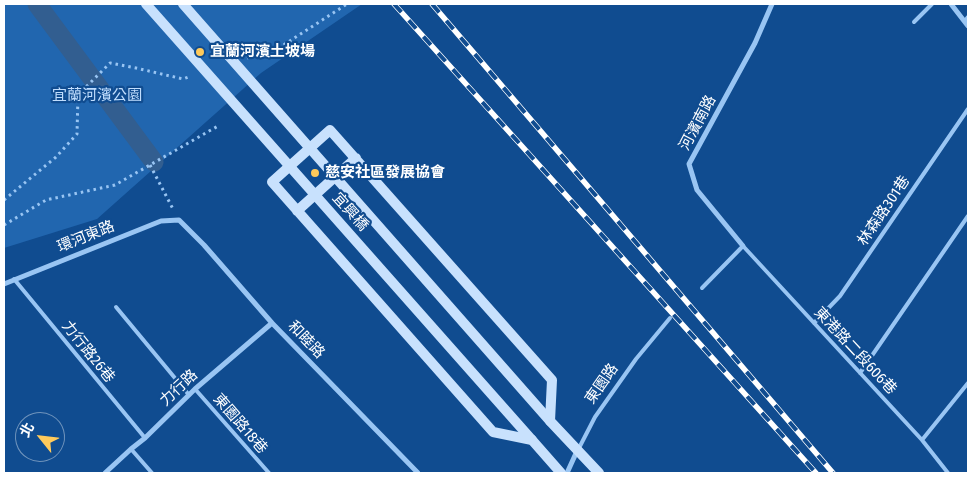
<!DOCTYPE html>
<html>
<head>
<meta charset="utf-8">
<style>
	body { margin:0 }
	#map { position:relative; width:972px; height:477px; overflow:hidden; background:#104c90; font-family:"Fira Sans Condensed","Noto Sans TC",sans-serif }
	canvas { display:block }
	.frame { position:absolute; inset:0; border:5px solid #fff; pointer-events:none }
	.north { position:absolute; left:15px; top:412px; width:50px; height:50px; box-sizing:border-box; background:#104c90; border:1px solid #7094bc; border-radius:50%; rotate:299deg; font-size:14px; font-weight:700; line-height:20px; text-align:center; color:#fff }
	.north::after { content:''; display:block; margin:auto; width:18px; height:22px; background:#ffca5b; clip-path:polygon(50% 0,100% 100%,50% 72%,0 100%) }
</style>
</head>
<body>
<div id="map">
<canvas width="972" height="477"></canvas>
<div class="frame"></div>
<div class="north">北</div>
</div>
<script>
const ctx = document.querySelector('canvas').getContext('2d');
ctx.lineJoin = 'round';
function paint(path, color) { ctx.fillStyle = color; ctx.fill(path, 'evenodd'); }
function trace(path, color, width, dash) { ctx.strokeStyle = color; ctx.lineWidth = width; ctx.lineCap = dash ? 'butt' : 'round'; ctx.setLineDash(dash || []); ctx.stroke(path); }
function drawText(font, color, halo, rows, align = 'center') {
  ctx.font = font + ' "Fira Sans Condensed","Noto Sans TC",sans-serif'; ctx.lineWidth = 4.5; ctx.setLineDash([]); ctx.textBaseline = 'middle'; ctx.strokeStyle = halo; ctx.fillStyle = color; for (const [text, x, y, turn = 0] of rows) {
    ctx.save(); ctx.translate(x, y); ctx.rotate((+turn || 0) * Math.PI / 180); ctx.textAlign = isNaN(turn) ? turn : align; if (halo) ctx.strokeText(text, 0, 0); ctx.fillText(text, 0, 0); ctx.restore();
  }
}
const green = new Path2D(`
	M 4,4 L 362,4 L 261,73 L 97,219 L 4,248 Z`);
const canal = new Path2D(`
	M 37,4 L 154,162`);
const path = new Path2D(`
	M 247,58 L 282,46 L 347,4
	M 150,165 L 173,209
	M 4,200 L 56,157 L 77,134 L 78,95 L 110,63 L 136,68 L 183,79 L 191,76
	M 4,225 L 46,200 L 115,185 L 218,126`);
const lane = new Path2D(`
	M 965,21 L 968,17
	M 914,22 L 932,4
	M 14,279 L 145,438
	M 702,288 L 743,246 L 922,440 L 948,473
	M 116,307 L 189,395
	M 814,323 L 840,296 L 968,109
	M 860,373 L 968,216
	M 195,389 L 269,473
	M 922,440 L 968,383
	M 131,449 L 152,473
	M 578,450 L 595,417 L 636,359 L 670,318`);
const street = new Path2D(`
	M 951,4 L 968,26
	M 743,246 L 697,190 L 689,164 L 755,43 L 772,4
	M 4,284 L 161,221 L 179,220 L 204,245 L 272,323 L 418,473
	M 105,473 L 131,449 L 145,438 L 195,389 L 272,323
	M 567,473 L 577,451`);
const secondary = new Path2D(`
	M 297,211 L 356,158
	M 561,473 L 532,440 L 493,432 L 272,182 L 330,130 L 552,380 L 550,421 L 599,473`);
const rail = new Path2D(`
	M 394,4 L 816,473
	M 432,4 L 833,473`);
const secondaryBridge = new Path2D(`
	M 146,4 L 532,440
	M 183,4 L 550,421`);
const markers = [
	[200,52,5,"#ffca5b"],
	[315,173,5,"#ffca5b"]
];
const poiNames = [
	["宜蘭河濱土坡場",210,52],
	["慈安社區發展協會",325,173]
];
const parkNames = [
	["宜蘭河濱公園",97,96]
];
const streetNames = [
	["河濱南路",698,123,-62],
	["林森路301巷",884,211,-56],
	["宜興橋",350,212,48],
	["環河東路",86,237,-22],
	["和睦路",306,340,46],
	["東港路二段606巷",855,351,47],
	["力行路26巷",88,352,51],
	["東園路",602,384,-55],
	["力行路",179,388,-43],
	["東園路18巷",240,424,49]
];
paint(green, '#2166af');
trace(canal, '#325e90', 19);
trace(path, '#99c5f3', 3, [2.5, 4]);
trace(lane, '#99c5f3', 4);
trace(street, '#99c5f3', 5);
trace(secondary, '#c8e1fd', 10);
trace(rail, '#fff', 5.5);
trace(rail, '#104c90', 4, [11]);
trace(secondaryBridge, '#c8e1fd', 10);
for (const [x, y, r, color] of markers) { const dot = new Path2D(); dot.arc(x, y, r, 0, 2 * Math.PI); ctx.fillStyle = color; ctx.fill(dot); trace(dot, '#104c90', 2); }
drawText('bold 15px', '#fff', '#104c90', poiNames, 'left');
drawText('15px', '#c1defe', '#104c90', parkNames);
drawText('15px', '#fff', '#104c90', streetNames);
</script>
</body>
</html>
